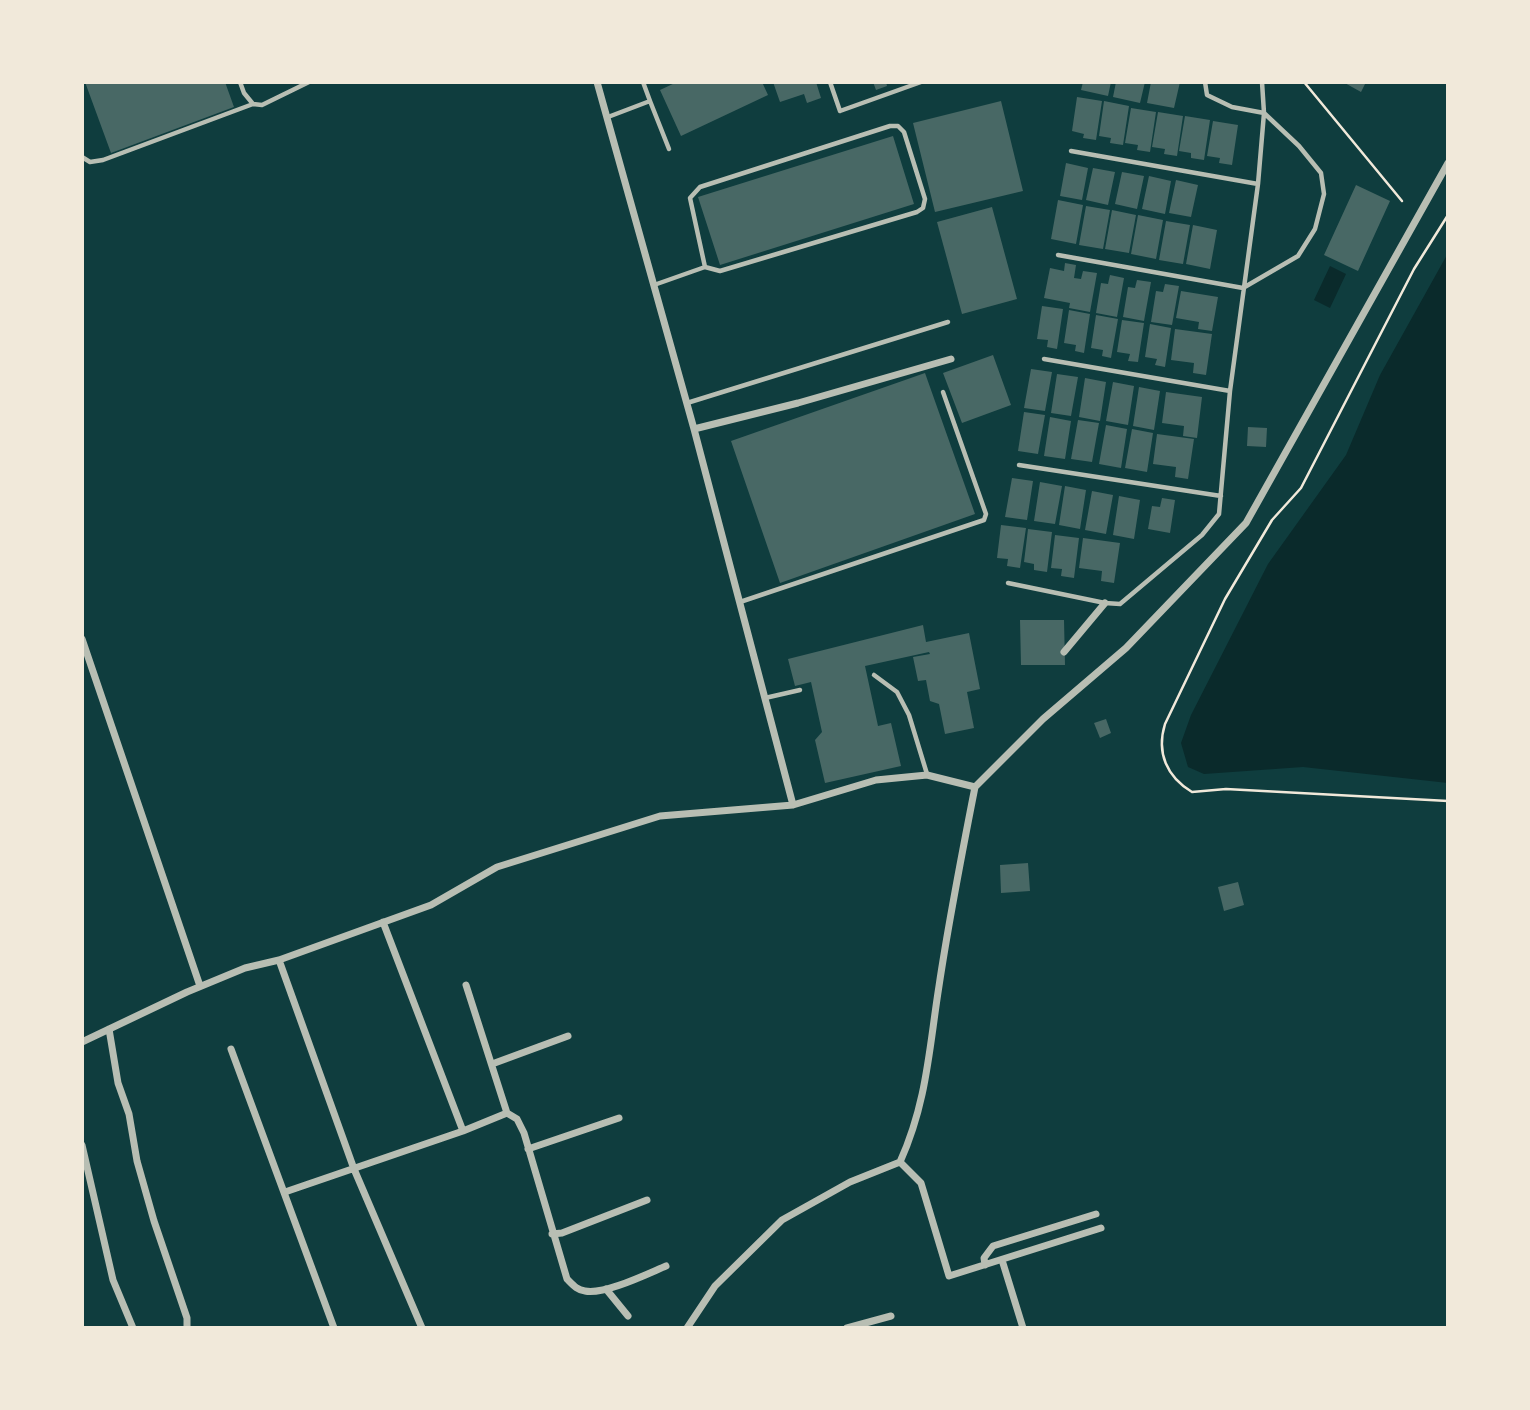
<!DOCTYPE html>
<html>
<head>
<meta charset="utf-8">
<style>
	body { margin:0 }
	#map { position:relative; width:1530px; height:1410px; overflow:hidden; background:#0f3d3e; font-family:"Noto Sans",sans-serif }
	canvas { display:block }
	.frame { position:absolute; inset:0; border:84px solid #f1e9da; pointer-events:none }
</style>
</head>
<body>
<div id="map">
<canvas width="1530" height="1410"></canvas>
<div class="frame"></div>
</div>
<script>
const ctx = document.querySelector('canvas').getContext('2d');
ctx.lineJoin = 'round';
function paint(path, color) { ctx.fillStyle = color; ctx.fill(path, 'evenodd'); }
function trace(path, color, width, dash) { ctx.strokeStyle = color; ctx.lineWidth = width; ctx.lineCap = dash ? 'butt' : 'round'; ctx.setLineDash(dash || []); ctx.stroke(path); }
const water = new Path2D(`
	M 1448,253 L 1448,783 L 1303,767 L 1204,774 L 1188,767 L 1181,743 L 1191,715 L 1268,564 L 1346,455 L 1380,375 Z
	M 1330,266 L 1346,274 L 1330,308 L 1314,300 Z`);
const building = new Path2D(`
	M 85,82 L 225,82 L 234,107 L 111,153 Z
	M 677,82 L 762,82 L 768,95 L 681,136 L 660,90 Z
	M 773,82 L 816,82 L 821,98 L 807,103 L 804,94 L 780,102 Z
	M 873,82 L 886,82 L 887,86 L 876,90 Z
	M 1083,82 L 1111,82 L 1108,96 L 1081,90 Z
	M 1116,82 L 1145,82 L 1140,103 L 1113,97 Z
	M 1151,82 L 1180,82 L 1174,108 L 1147,103 Z
	M 1343,82 L 1366,82 L 1361,92 Z
	M 1077,97 L 1102,101 L 1096,140 L 1083,138 L 1084,134 L 1072,131 Z
	M 1001,101 L 1023,191 L 935,212 L 913,123 Z
	M 1104,101 L 1129,106 L 1123,145 L 1110,143 L 1111,138 L 1099,136 Z
	M 1131,108 L 1156,112 L 1150,152 L 1137,150 L 1138,145 L 1125,143 Z
	M 1158,112 L 1183,116 L 1177,156 L 1164,154 L 1165,149 L 1152,147 Z
	M 1185,116 L 1210,120 L 1204,160 L 1191,158 L 1191,153 L 1179,151 Z
	M 1213,121 L 1238,125 L 1232,165 L 1219,163 L 1220,158 L 1207,156 Z
	M 893,136 L 914,204 L 720,265 L 698,197 Z
	M 1066,163 L 1088,168 L 1082,200 L 1060,196 Z
	M 1093,168 L 1115,172 L 1108,205 L 1086,200 Z
	M 1122,172 L 1144,176 L 1137,209 L 1115,204 Z
	M 1149,176 L 1171,181 L 1165,214 L 1142,209 Z
	M 1176,180 L 1198,185 L 1191,217 L 1169,213 Z
	M 1356,185 L 1390,201 L 1358,271 L 1324,255 Z
	M 1058,200 L 1083,205 L 1076,244 L 1051,239 Z
	M 1086,206 L 1110,210 L 1103,249 L 1079,245 Z
	M 992,207 L 1017,299 L 962,314 L 937,222 Z
	M 1112,210 L 1136,215 L 1129,253 L 1105,249 Z
	M 1138,215 L 1163,220 L 1156,259 L 1131,254 Z
	M 1166,221 L 1190,225 L 1183,264 L 1159,260 Z
	M 1193,225 L 1217,230 L 1210,269 L 1186,264 Z
	M 1065,263 L 1076,265 L 1074,278 L 1081,279 L 1083,271 L 1097,273 L 1090,312 L 1069,308 L 1070,303 L 1044,298 L 1050,268 L 1064,271 Z
	M 1110,275 L 1124,278 L 1117,317 L 1096,313 L 1101,283 L 1108,284 Z
	M 1137,280 L 1151,282 L 1144,321 L 1123,317 L 1128,287 L 1135,288 Z
	M 1165,284 L 1179,286 L 1172,325 L 1151,322 L 1156,291 L 1163,292 Z
	M 1181,291 L 1218,297 L 1212,331 L 1198,329 L 1199,322 L 1176,318 Z
	M 1042,306 L 1063,309 L 1057,349 L 1047,347 L 1048,340 L 1037,339 Z
	M 1069,310 L 1090,314 L 1084,353 L 1075,351 L 1076,345 L 1064,343 Z
	M 1096,315 L 1118,319 L 1111,358 L 1102,356 L 1103,350 L 1091,348 Z
	M 1122,320 L 1144,323 L 1138,362 L 1128,361 L 1130,354 L 1117,352 Z
	M 1150,324 L 1171,328 L 1165,367 L 1155,365 L 1157,359 L 1145,357 Z
	M 1175,329 L 1212,334 L 1206,375 L 1193,373 L 1194,363 L 1171,360 Z
	M 993,355 L 1011,405 L 962,423 L 943,373 Z
	M 1031,369 L 1052,372 L 1045,411 L 1024,408 Z
	M 925,373 L 975,514 L 780,583 L 731,441 Z
	M 1057,374 L 1078,377 L 1071,416 L 1051,413 Z
	M 1085,378 L 1106,382 L 1100,421 L 1079,417 Z
	M 1113,382 L 1134,386 L 1128,425 L 1106,421 Z
	M 1139,387 L 1160,391 L 1154,430 L 1133,426 Z
	M 1166,392 L 1202,397 L 1197,438 L 1183,436 L 1184,426 L 1162,423 Z
	M 1024,412 L 1045,415 L 1038,454 L 1018,451 Z
	M 1050,417 L 1071,421 L 1065,459 L 1044,456 Z
	M 1078,420 L 1099,423 L 1092,462 L 1071,459 Z
	M 1106,425 L 1127,429 L 1121,468 L 1099,464 Z
	M 1248,427 L 1267,428 L 1266,447 L 1247,446 Z
	M 1132,429 L 1153,433 L 1147,472 L 1125,468 Z
	M 1157,434 L 1194,439 L 1188,479 L 1175,477 L 1176,467 L 1153,464 Z
	M 1012,478 L 1033,481 L 1027,520 L 1005,517 Z
	M 1040,482 L 1062,486 L 1055,524 L 1034,521 Z
	M 1065,486 L 1086,490 L 1080,529 L 1059,525 Z
	M 1092,491 L 1113,495 L 1106,534 L 1085,530 Z
	M 1119,496 L 1140,500 L 1134,539 L 1113,535 Z
	M 1162,498 L 1175,500 L 1170,533 L 1148,529 L 1152,506 L 1160,507 Z
	M 1001,525 L 1026,528 L 1020,568 L 1007,566 L 1008,559 L 997,558 Z
	M 1028,529 L 1052,532 L 1047,572 L 1034,570 L 1034,564 L 1024,562 Z
	M 1055,535 L 1079,538 L 1074,578 L 1061,576 L 1062,569 L 1051,568 Z
	M 1083,538 L 1120,543 L 1114,583 L 1101,581 L 1102,571 L 1079,568 Z
	M 1020,620 L 1064,620 L 1065,665 L 1021,665 Z
	M 923,625 L 926,642 L 969,633 L 980,689 L 967,692 L 974,728 L 945,734 L 939,704 L 930,701 L 926,680 L 918,681 L 913,657 L 930,654 L 929,652 L 865,666 L 878,726 L 891,723 L 901,766 L 825,783 L 815,740 L 822,732 L 811,682 L 795,686 L 788,659 Z
	M 1106,719 L 1111,733 L 1100,738 L 1094,723 Z
	M 1028,863 L 1030,891 L 1001,893 L 1000,865 Z
	M 1238,882 L 1244,905 L 1224,911 L 1218,887 Z`);
const path = new Path2D(`
	M 1304,82 L 1402,201
	M 1448,215 L 1414,269 L 1301,488 L 1272,520 L 1225,599 L 1165,724 C 1156,753 1167,777 1192,792 L 1226,789 L 1448,801`);
const service = new Path2D(`
	M 240,82 L 244,93 L 253,104
	M 643,82 L 650,101
	M 830,82 L 840,111 L 921,82
	M 608,117 L 650,101 L 669,149
	M 1071,151 L 1258,184
	M 82,157 L 90,162 L 103,160 L 253,104 L 262,105 L 309,82
	M 1058,255 L 1243,288 L 1298,256 L 1315,229 L 1324,194 L 1321,173 L 1299,146 L 1264,113 L 1232,107 L 1207,95 L 1205,82
	M 654,285 L 705,267 L 720,271 L 917,212 L 923,208 L 925,199 L 904,132 L 898,126 L 890,126 L 700,187 L 690,198 L 705,267
	M 1044,359 L 1230,391
	M 687,403 L 948,322
	M 1019,465 L 1221,496
	M 1008,583 L 1105,603 L 1120,604 L 1202,535 L 1219,514 L 1230,391 L 1258,184 L 1264,113 L 1262,82
	M 740,602 L 984,520 L 986,514 L 943,392
	M 874,675 L 897,692 L 909,715 L 927,774
	M 765,698 L 800,690`);
const minor = new Path2D(`
	M 597,82 L 694,429 L 793,805
	M 694,429 L 798,403 L 951,359
	M 82,639 L 200,986
	M 1064,652 L 1105,603
	M 975,787 L 1043,719 L 1126,648 L 1246,523 L 1448,163
	M 383,922 L 463,1131
	M 279,960 L 354,1169 L 422,1328
	M 466,985 L 507,1113
	M 109,1029 L 118,1083 L 129,1114 L 137,1161 L 154,1221 L 187,1318 L 187,1328
	M 82,1042 L 187,992 L 245,968 L 279,960 L 431,905 L 497,867 L 660,816 L 793,805 L 876,780 L 927,775 L 975,787 C 962,853 949,919 939,986 C 929,1049 927,1102 900,1162 L 850,1182 L 782,1220 L 715,1286 L 687,1328
	M 231,1049 L 334,1328
	M 492,1064 L 568,1036
	M 82,1145 L 113,1280 L 133,1328
	M 528,1149 L 619,1118
	M 900,1162 L 921,1183 L 949,1276 L 1101,1228
	M 285,1192 L 463,1131 L 507,1113 L 517,1119 L 524,1133 L 567,1279 C 573,1285 577,1290 585,1291 C 604,1295 647,1274 666,1266
	M 552,1234 L 562,1233 L 647,1200
	M 1002,1260 L 1023,1328
	M 985,1265 L 984,1258 L 993,1246 L 1096,1214
	M 606,1289 L 628,1316
	M 847,1328 L 891,1316`);
paint(water, '#0a2a2b');
paint(building, '#486865');
trace(path, '#f1e9da', 2.5);
trace(service, '#b8beb3', 4.5);
trace(minor, '#b8beb3', 7);
</script>
</body>
</html>
